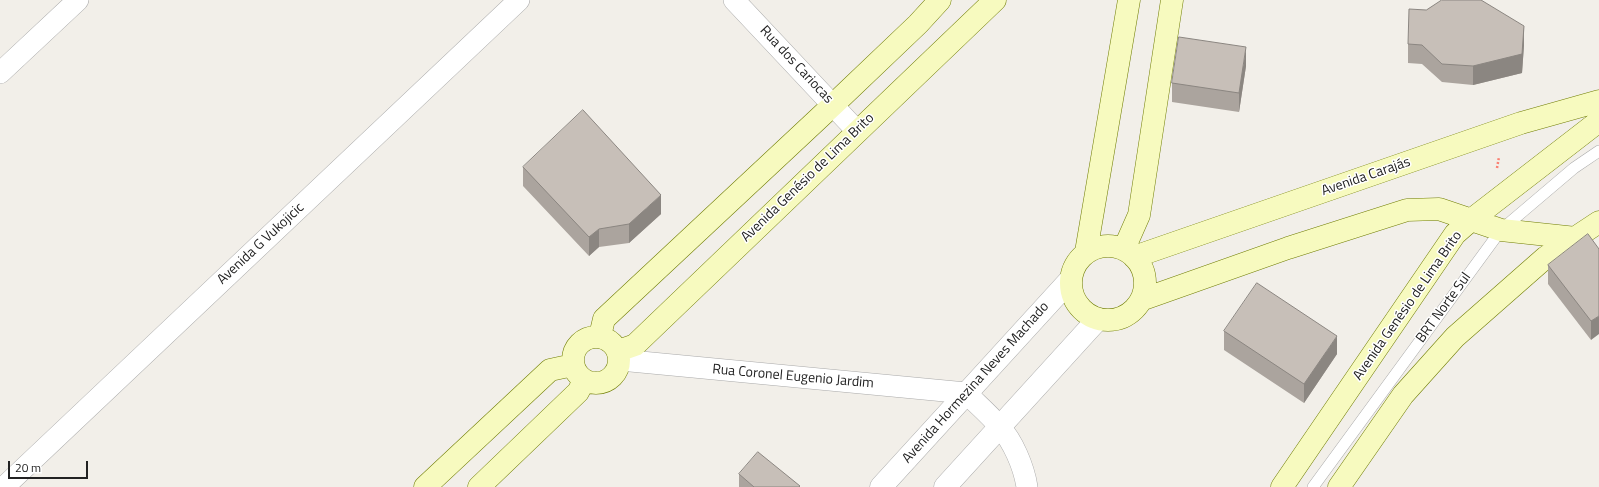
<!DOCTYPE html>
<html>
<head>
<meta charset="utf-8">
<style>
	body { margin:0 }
	#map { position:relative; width:1599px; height:487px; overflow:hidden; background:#f2efe9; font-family:"Titillium Web",sans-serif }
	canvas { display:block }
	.scale { position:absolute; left:8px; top:461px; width:80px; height:18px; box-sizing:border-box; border:2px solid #222; border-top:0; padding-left:5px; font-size:12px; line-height:14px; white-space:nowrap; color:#222; -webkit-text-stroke:3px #fff; paint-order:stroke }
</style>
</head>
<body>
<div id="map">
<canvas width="1599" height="487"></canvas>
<div class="scale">20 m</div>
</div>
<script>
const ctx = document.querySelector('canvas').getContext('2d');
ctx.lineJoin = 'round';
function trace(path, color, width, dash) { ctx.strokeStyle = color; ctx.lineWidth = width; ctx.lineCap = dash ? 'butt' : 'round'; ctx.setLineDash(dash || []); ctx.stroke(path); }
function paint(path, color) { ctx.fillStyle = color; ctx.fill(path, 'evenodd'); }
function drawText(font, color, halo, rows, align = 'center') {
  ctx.font = font + ' "Titillium Web",sans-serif'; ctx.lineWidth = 3; ctx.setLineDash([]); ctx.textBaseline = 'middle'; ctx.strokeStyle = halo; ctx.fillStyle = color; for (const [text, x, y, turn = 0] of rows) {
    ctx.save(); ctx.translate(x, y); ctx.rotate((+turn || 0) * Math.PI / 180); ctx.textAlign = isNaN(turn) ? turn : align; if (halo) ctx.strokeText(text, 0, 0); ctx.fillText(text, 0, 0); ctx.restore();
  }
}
const path = new Path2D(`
	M 1497,168 L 1499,157`);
const service = new Path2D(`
	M 1313,487 L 1501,230 L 1574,168 L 1599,151`);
const minor = new Path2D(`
	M 734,0 L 857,131
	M 0,73 L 78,0
	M 620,360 L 966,393 C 977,404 989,414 999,426 C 1013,441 1024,467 1027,487
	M 4,487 L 519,0`);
const tertiary = new Path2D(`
	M 881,487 L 1070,280
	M 945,487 L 1098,319`);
const secondary = new Path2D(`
	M1071 283a37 37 0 1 1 74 0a37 37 0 1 1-74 0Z
	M 1124,249 L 1139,215 L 1172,0
	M 1086,252 L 1129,0
	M 1134,257 L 1521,123 L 1599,101
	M 1141,300 L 1288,248 L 1407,210 L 1439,209 L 1501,230 L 1576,238
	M 600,336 L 604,319 L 833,105 L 918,24 L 940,0
	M573 360a23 23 0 1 1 46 0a23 23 0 1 1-46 0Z
	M 618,351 L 635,345 L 995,0
	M 425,487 L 550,370 L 573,365
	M 479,487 L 578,392 L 584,381
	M 1282,487 L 1455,234 L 1471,220 L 1599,121
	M 1339,487 L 1403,395 L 1455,337 L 1546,257 L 1599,222`);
const wall = new Path2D(`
	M 1408,44 L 1524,45 L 1522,73 L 1473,85 L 1442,82 L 1422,64 L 1408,63 Z
	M 1246,66 L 1239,112 L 1172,102 L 1172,83 Z
	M 523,167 L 661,214 L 629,243 L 599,247 L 589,256 L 523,186 Z
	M 1599,249 L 1591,340 L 1548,284 L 1548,265 Z
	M 1224,331 L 1337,354 L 1304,403 L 1224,350 Z
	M 739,474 L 800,487 L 739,487 Z`);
const shadedWall = new Path2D(`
	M 1524,26 L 1524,45 L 1522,73 L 1473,85 L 1473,66 Z
	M 1246,47 L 1246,66 L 1239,112 L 1239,93 Z
	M 661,195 L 661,214 L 629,243 L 629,224 Z
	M 599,229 L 599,247 L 589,256 L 589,237 Z
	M 1599,316 L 1599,334 L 1591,340 L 1591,321 Z
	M 1337,336 L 1337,354 L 1304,403 L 1304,384 Z`);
const building = new Path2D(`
	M 1442,0 L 1481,0 L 1524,26 L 1522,54 L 1473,66 L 1442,64 L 1422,45 L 1408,44 L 1409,9 L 1426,10 Z
	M 1179,37 L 1246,47 L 1239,93 L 1172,83 Z
	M 583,110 L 661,195 L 629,224 L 599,229 L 589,237 L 523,167 Z
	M 1588,234 L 1599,249 L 1599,316 L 1591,321 L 1548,265 Z
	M 1257,283 L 1337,336 L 1304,384 L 1224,331 Z
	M 758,452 L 800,486 L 799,487 L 754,487 L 739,474 Z`);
const streetNames = [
	["Rua dos Cariocas",796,65,47],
	["Avenida Carajás",1366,177,-19],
	["Avenida Genésio de Lima Brito",808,178,-44],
	["Avenida G Vukojicic",261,244,-43],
	["Avenida Genésio de Lima Brito",1408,306,-55],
	["BRT Norte Sul",1444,308,-54],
	["Rua Coronel Eugenio Jardim",793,377,5],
	["Avenida Hormezina Neves Machado",976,383,-48]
];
trace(service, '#a9a9a9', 12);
trace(minor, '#a9a9a9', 22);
trace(tertiary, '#a9a9a9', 23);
trace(secondary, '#707d05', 23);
trace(path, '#fa8072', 2.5, [2, 2]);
trace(service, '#fff', 11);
trace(minor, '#fff', 21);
trace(tertiary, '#fff', 22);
trace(secondary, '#f7fabf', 22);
paint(wall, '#aba49e');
paint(shadedWall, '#8b8681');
paint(building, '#c7bfb8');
trace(building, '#8b8681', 1);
drawText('14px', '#222', '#fff', streetNames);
</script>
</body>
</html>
